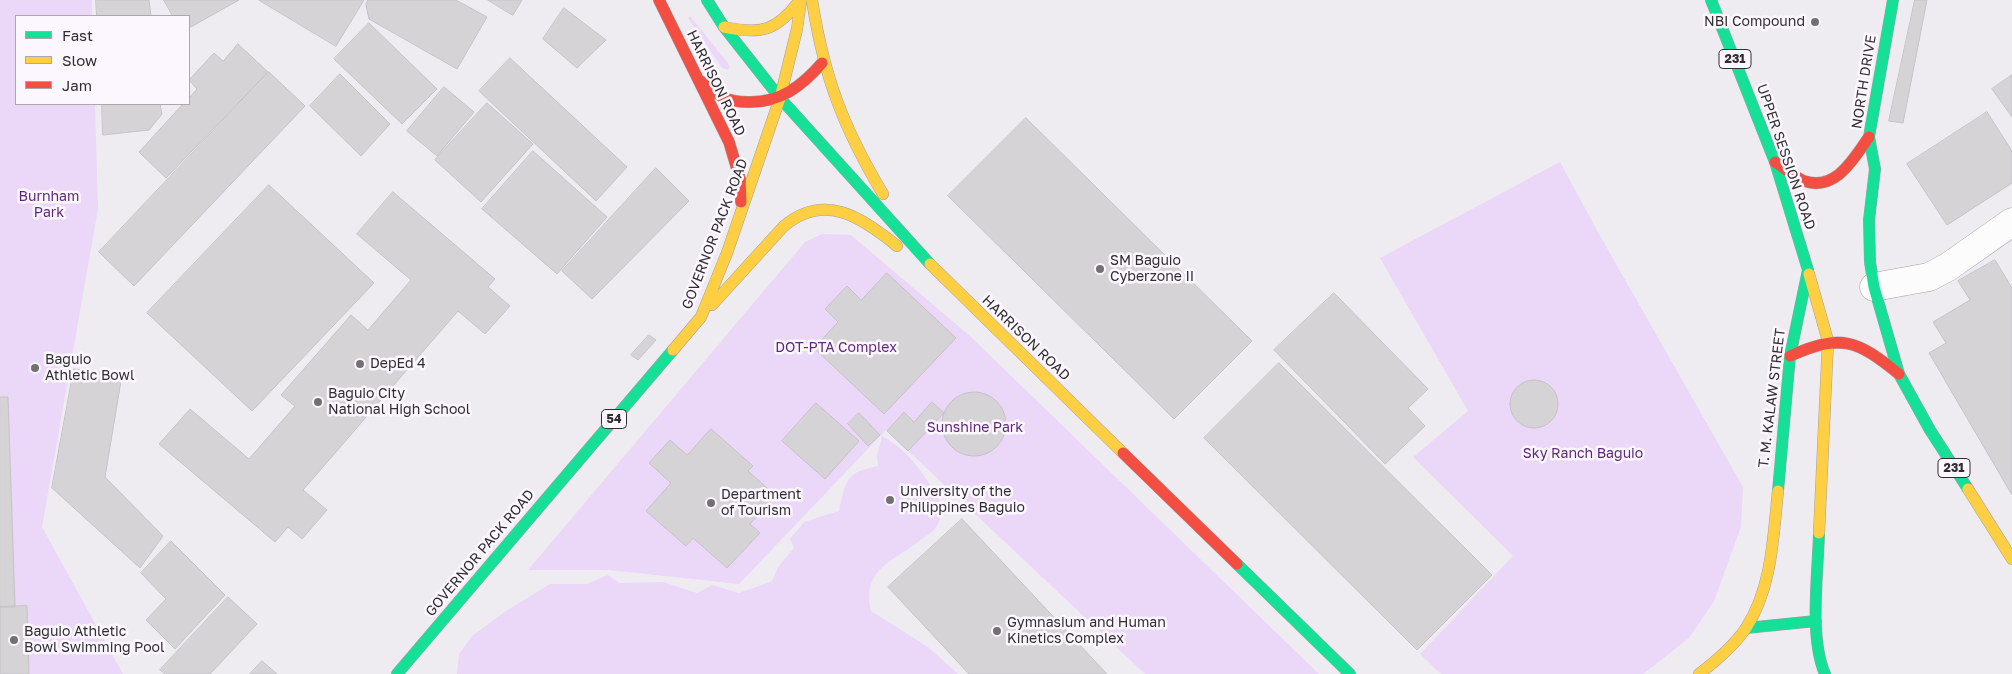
<!DOCTYPE html>
<html>
<head>
<meta charset="utf-8">
<style>
	body { margin:0 }
	#map { position:relative; width:2012px; height:674px; overflow:hidden; background:#efecf1; font-family:"Golos Text",sans-serif }
	canvas { display:block }
	.legend { position:absolute; left:15px; top:15px; width:175px; height:90px; box-sizing:border-box; background:#fcf7ff; border:1px solid #aaa7ad; margin:0; padding:6px 9px; list-style:none; font-size:15px; color:#302e31 }
	.legend li { display:flex; align-items:center; gap:10px; height:25px }
	.legend b { width:25px; border:1px solid #aaa7ad }
</style>
</head>
<body>
<div id="map">
<canvas width="2012" height="674"></canvas>
<ul class="legend">
<li><b style="height:6px;background:#16e098"></b>Fast</li>
<li><b style="height:6px;background:#ffcf43"></b>Slow</li>
<li><b style="height:6px;background:#f24e42"></b>Jam</li>
</ul>
</div>
<script>
const ctx = document.querySelector('canvas').getContext('2d');
ctx.lineJoin = 'round';
function paint(path, color) { ctx.fillStyle = color; ctx.fill(path, 'evenodd'); }
function trace(path, color, width, dash) { ctx.strokeStyle = color; ctx.lineWidth = width; ctx.lineCap = dash ? 'butt' : 'round'; ctx.setLineDash(dash || []); ctx.stroke(path); }
function drawText(font, color, halo, rows, align = 'center') {
  ctx.font = font + ' "Golos Text",sans-serif'; ctx.lineWidth = 5; ctx.setLineDash([]); ctx.textBaseline = 'middle'; ctx.strokeStyle = halo; ctx.fillStyle = color; for (const [text, x, y, turn = 0] of rows) {
    ctx.save(); ctx.translate(x, y); ctx.rotate((+turn || 0) * Math.PI / 180); ctx.textAlign = isNaN(turn) ? turn : align; if (halo) ctx.strokeText(text, 0, 0); ctx.fillText(text, 0, 0); ctx.restore();
  }
}
const green = new Path2D(`
	M 0,0 L 92,0 L 92,16 L 16,16 L 16,104 L 95,104 L 98,209 L 42,527 L 123,674 L 0,674 Z
	M 690,16 L 728,63 L 730,66 L 728,70 L 722,68 L 688,18 Z
	M 1560,162 L 1599,234 L 1743,487 L 1741,527 L 1714,601 L 1689,638 L 1643,674 L 1441,674 L 1420,654 L 1513,556 L 1413,457 L 1468,411 L 1380,258 Z
	M 822,234 L 851,235 L 970,336 L 1319,674 L 1145,674 L 886,430 L 739,584 L 609,570 L 528,570 L 805,242 Z
	M 882,436 C 912,452 928,480 944,509 C 941,515 939,524 934,530 C 931,533 926,536 922,539 C 895,561 861,568 871,611 L 928,647 L 958,674 L 457,674 L 459,654 L 472,636 L 506,611 L 550,584 L 587,584 L 608,575 L 619,583 L 663,582 L 697,593 L 712,585 L 739,593 L 772,581 L 778,567 L 794,548 L 790,539 L 804,522 L 839,511 C 846,481 845,472 878,466 L 877,456 Z`);
const building = new Path2D(`
	M 96,0 L 149,0 L 151,16 L 97,16 Z
	M 164,0 L 239,0 L 189,28 L 189,16 L 173,16 Z
	M 259,0 L 364,0 L 336,46 Z
	M 368,0 L 456,0 L 487,17 L 457,69 L 369,19 L 366,5 Z
	M 488,0 L 522,0 L 513,15 Z
	M 1915,0 L 1927,0 L 1903,123 L 1889,121 Z
	M 564,8 L 606,40 L 577,68 L 543,39 Z
	M 369,23 L 437,89 L 402,124 L 334,59 Z
	M 238,44 L 268,72 L 166,178 L 139,152 L 183,104 L 189,104 L 189,98 L 197,89 L 189,80 L 214,53 L 223,61 Z
	M 510,58 L 627,167 L 596,201 L 479,91 Z
	M 269,72 L 305,106 L 134,286 L 99,252 Z
	M 340,74 L 390,124 L 361,156 L 310,106 Z
	M 2012,75 L 2012,117 L 1992,89 Z
	M 444,87 L 474,112 L 437,156 L 407,131 Z
	M 487,103 L 533,144 L 481,202 L 435,160 Z
	M 102,104 L 160,104 L 162,114 L 149,130 L 103,135 Z
	M 1987,112 L 2012,151 L 2012,183 L 1947,225 L 1907,164 Z
	M 1026,118 L 1252,341 L 1174,419 L 948,196 Z
	M 533,151 L 607,217 L 557,274 L 482,209 Z
	M 656,168 L 689,201 L 592,299 L 562,271 Z
	M 269,185 L 374,283 L 252,411 L 147,313 Z
	M 393,192 L 495,279 L 488,287 L 510,306 L 485,334 L 458,311 L 303,490 L 327,510 L 302,539 L 288,527 L 275,542 L 159,444 L 190,409 L 249,459 L 295,406 L 281,395 L 351,315 L 368,330 L 411,280 L 357,234 Z
	M 1995,260 L 2012,288 L 2012,495 L 1929,353 L 1946,343 L 1933,322 L 1970,300 L 1958,281 Z
	M 887,273 L 956,338 L 884,414 L 814,348 L 838,322 L 825,309 L 847,286 L 861,300 Z
	M 1334,293 L 1428,389 L 1408,408 L 1425,426 L 1385,464 L 1274,350 Z
	M 649,335 L 656,340 L 638,360 L 631,355 Z
	M 1279,363 L 1492,575 L 1417,650 L 1204,438 Z
	M 74,369 L 122,375 L 105,477 L 163,536 L 140,568 L 52,488 Z
	M1510 404a24 24 0 1 1 48 0a24 24 0 1 1-48 0Z
	M942 424a32 32 0 1 1 64 0a32 32 0 1 1-64 0Z
	M 0,397 L 8,397 L 15,607 L 0,607 Z
	M 932,402 L 944,413 L 908,451 L 887,431 L 904,412 L 914,422 Z
	M 816,403 L 859,441 L 825,479 L 782,441 Z
	M 859,413 L 880,435 L 868,446 L 848,424 Z
	M 711,429 L 753,466 L 748,471 L 776,496 L 750,524 L 760,533 L 727,568 L 693,538 L 686,546 L 646,511 L 671,483 L 649,463 L 670,440 L 687,455 Z
	M 962,519 L 1107,674 L 969,674 L 888,587 Z
	M 171,541 L 225,595 L 175,649 L 146,620 L 166,599 L 141,573 Z
	M 228,597 L 257,624 L 210,674 L 165,674 L 160,670 Z
	M 27,606 L 29,674 L 0,674 L 0,607 Z
	M 262,661 L 277,674 L 250,674 Z`);
const street = new Path2D(`
	M 1874,287 L 1929,277 L 1948,267 L 2012,222`);
const fast = new Path2D(`
	M 707,0 L 724,27 L 780,98 L 930,264
	M 1711,0 L 1775,162 L 1808,270
	M 1893,0 L 1869,137 L 1875,169 L 1869,220 L 1870,262 L 1874,287 L 1899,374 L 1930,430 L 1968,489
	M 1778,491 L 1790,356 L 1808,270
	M 1819,533 C 1818,574 1809,637 1825,674
	M 1237,564 L 1350,674
	M 1746,628 L 1816,621
	M 397,674 L 673,350`);
const slow = new Path2D(`
	M 812,0 C 824,77 843,127 883,194
	M 724,27 C 761,35 777,31 800,0
	M 780,98 L 797,29 L 801,0
	M 930,264 L 1123,453
	M 1809,274 L 1828,341 L 1819,533
	M 712,305 L 783,227 C 824,191 863,218 897,246
	M 673,350 L 701,317 L 727,253 L 780,98
	M 1968,489 L 2012,559
	M 1699,674 C 1716,661 1734,646 1746,628 C 1772,588 1773,538 1778,491`);
const jam = new Path2D(`
	M 659,0 L 729,142 L 740,179 L 741,202
	M 699,80 C 707,86 716,94 725,98 C 732,101 741,102 748,102 C 780,103 802,86 822,63
	M 1775,162 C 1785,168 1794,177 1804,181 C 1836,192 1854,158 1869,137
	M 1790,356 C 1841,333 1857,340 1899,374
	M 1123,453 L 1237,564`);
const markers = [
	[1815,22,5,"#737074"],
	[1100,269,5,"#737074"],
	[360,364,5,"#737074"],
	[35,368,5,"#737074"],
	[318,402,5,"#737074"],
	[890,500,5,"#737074"],
	[711,503,5,"#737074"],
	[997,631,5,"#737074"],
	[14,640,5,"#737074"]
];
const shields = [
	[1735,59,32],
	[614,419,25],
	[1954,468,32]
];
const shieldNames = [
	["231",1735,59],
	["54",614,419],
	["231",1954,468]
];
const poiNames = [
	["NBI Compound",1805,22,"right"],
	["SM Baguio",1110,261],
	["Cyberzone II",1110,277],
	["Baguio",45,360],
	["Athletic Bowl",45,376],
	["DepEd 4",370,364],
	["Baguio City",328,394],
	["National High School",328,410],
	["University of the",900,492],
	["Philippines Baguio",900,508],
	["Department",721,495],
	["of Tourism",721,511],
	["Gymnasium and Human",1007,623],
	["Kinetics Complex",1007,639],
	["Baguio Athletic",24,632],
	["Bowl Swimming Pool",24,648]
];
const streetNames = [
	["NORTH DRIVE",1864,82,-81],
	["HARRISON ROAD",716,83,64],
	["UPPER SESSION ROAD",1786,157,71],
	["GOVERNOR PACK ROAD",715,234,-69],
	["HARRISON ROAD",1026,338,44],
	["T. M. KALAW STREET",1772,398,-83],
	["GOVERNOR PACK ROAD",480,553,-50]
];
const parkNames = [
	["Burnham",49,197],
	["Park",49,213],
	["DOT-PTA Complex",836,348],
	["Sunshine Park",975,428],
	["Sky Ranch Baguio",1583,454]
];
paint(green, '#ebd7f8');
paint(building, '#d6d3d7');
trace(building, '#c5c3c7', 1);
trace(street, '#a3a0a4', 29);
trace(fast, '#a3a0a4', 12);
trace(slow, '#a3a0a4', 12);
trace(jam, '#a3a0a4', 12);
trace(street, '#fdfcfd', 28);
trace(fast, '#16e098', 11);
trace(slow, '#ffcf43', 11);
trace(jam, '#f24e42', 11);
for (const [x, y, r, color] of markers) { const dot = new Path2D(); dot.arc(x, y, r, 0, 2 * Math.PI); ctx.fillStyle = color; ctx.fill(dot); trace(dot, '#fcf7ff', 2); }
for (const [x, y, w] of shields) { const box = new Path2D(); box.roundRect(x - w / 2, y - 9.5, w, 19, 4); ctx.fillStyle = '#fcf7ff'; ctx.fill(box); trace(box, '#302e31', 1); }
drawText('bold 12px', '#302e31', null, shieldNames);
drawText('14px', '#302e31', '#fcf7ff', poiNames, 'left');
drawText('14px', '#302e31', '#fcf7ff', streetNames);
drawText('14px', '#5f287a', '#fcf7ff', parkNames);
</script>
</body>
</html>
